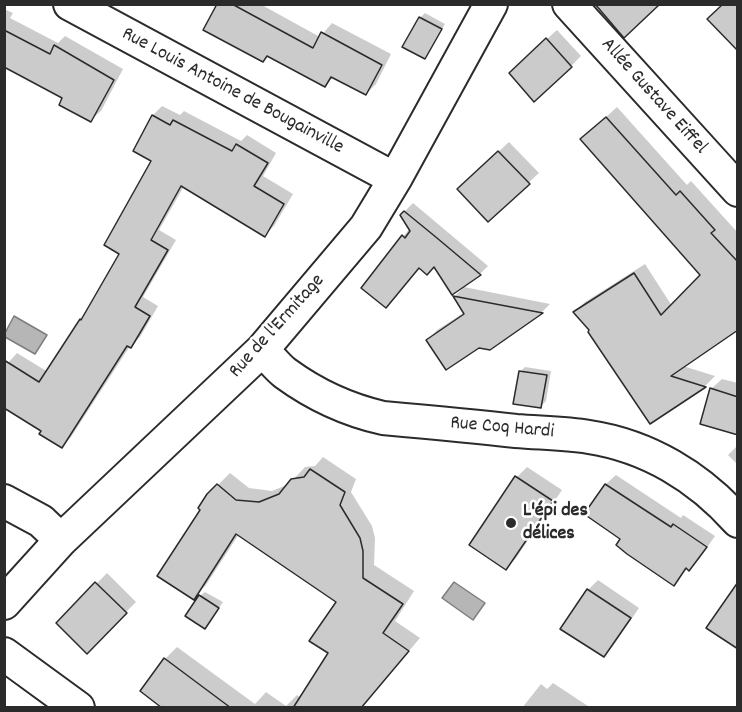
<!DOCTYPE html>
<html>
<head>
<meta charset="utf-8">
<style>
	body { margin:0 }
	#map { position:relative; width:742px; height:712px; overflow:hidden; background:#fff; font-family:Dekko,sans-serif }
	canvas { display:block }
	.frame { position:absolute; inset:0; border:6px solid #2b2b2b; pointer-events:none }
</style>
</head>
<body>
<div id="map">
<canvas width="742" height="712"></canvas>
<div class="frame"></div>
</div>
<script>
const ctx = document.querySelector('canvas').getContext('2d');
ctx.lineJoin = 'round';
function paint(path, color) { ctx.fillStyle = color; ctx.fill(path, 'evenodd'); }
function trace(path, color, width, dash) { ctx.strokeStyle = color; ctx.lineWidth = width; ctx.lineCap = dash ? 'butt' : 'round'; ctx.setLineDash(dash || []); ctx.stroke(path); }
function drawText(font, color, halo, rows, align = 'center') {
  ctx.font = font + ' Dekko,sans-serif'; ctx.lineWidth = 5; ctx.setLineDash([]); ctx.textBaseline = 'middle'; ctx.strokeStyle = halo; ctx.fillStyle = color; for (const [text, x, y, turn = 0] of rows) {
    ctx.save(); ctx.translate(x, y); ctx.rotate((+turn || 0) * Math.PI / 180); ctx.textAlign = isNaN(turn) ? turn : align; if (halo) ctx.strokeText(text, 0, 0); ctx.fillText(text, 0, 0); ctx.restore();
  }
}
const water = new Path2D(`
	M 14,316 L 47,335 L 35,354 L 5,337 L 5,333 Z
	M 454,582 L 485,603 L 473,620 L 442,598 Z`);
const shadow = new Path2D(`
	M 218,4 L 260,4 L 320,37 L 332,23 L 391,54 L 376,84 L 366,94 L 334,77 L 325,85 L 269,55 L 263,60 Z
	M 4,9 L 13,13 L 10,18 L 58,43 L 65,36 L 123,69 L 101,111 L 91,120 L 64,97 L 4,63 Z
	M 425,13 L 445,24 L 429,52 L 424,57 L 404,46 L 421,17 Z
	M 557,30 L 581,56 L 571,66 L 520,63 Z
	M 162,106 L 180,115 L 184,111 L 241,141 L 247,135 L 276,153 L 263,176 L 293,194 L 274,226 L 265,235 L 184,186 L 159,230 L 176,240 L 143,297 L 158,306 L 140,337 L 130,346 L 71,437 L 62,446 L 43,430 L 8,363 L 17,353 L 48,372 L 121,253 L 154,160 L 135,150 L 153,115 Z
	M 617,107 L 687,185 L 691,181 L 738,233 L 738,328 L 683,366 L 715,376 L 705,386 L 651,422 L 591,330 L 575,312 L 585,302 L 645,264 L 672,306 L 702,275 L 593,129 Z
	M 509,142 L 539,173 L 488,220 L 469,179 Z
	M 413,203 L 488,266 L 480,274 L 452,293 L 434,265 L 420,267 L 363,288 L 410,228 L 401,215 Z
	M 464,287 L 550,304 L 542,312 L 489,348 L 428,340 L 437,330 L 465,312 L 455,296 Z
	M 525,367 L 551,371 L 546,401 L 541,406 L 520,372 Z
	M 722,379 L 738,383 L 738,433 L 711,389 Z
	M 738,445 L 738,465 L 728,455 Z
	M 323,457 L 356,479 L 351,492 L 372,526 L 375,538 L 374,565 L 414,591 L 395,621 L 420,638 L 362,706 L 364,708 L 165,708 L 165,659 L 177,647 L 255,704 L 266,692 L 286,706 L 297,695 L 301,698 L 330,653 L 338,601 L 239,534 L 206,585 L 193,598 L 202,510 L 208,495 L 230,473 L 249,488 L 272,491 L 289,484 L 305,467 L 315,466 Z
	M 527,467 L 562,490 L 516,558 L 506,568 L 471,544 L 517,477 Z
	M 616,475 L 681,518 L 683,515 L 715,536 L 699,559 L 689,569 L 688,568 L 673,584 L 622,539 L 586,513 L 606,484 Z
	M 107,573 L 136,602 L 87,651 L 58,623 Z
	M 598,580 L 639,608 L 613,646 L 604,656 L 588,590 Z
	M 205,592 L 223,602 L 205,628 L 200,596 Z
	M 553,683 L 591,708 L 522,708 L 541,684 L 547,689 Z`);
const building = new Path2D(`
	M 217,4 L 232,4 L 313,48 L 321,32 L 382,65 L 366,95 L 331,77 L 325,87 L 267,56 L 263,62 L 203,30 Z
	M 595,4 L 660,4 L 624,38 Z
	M 723,4 L 738,4 L 738,51 L 707,19 Z
	M 419,17 L 442,29 L 425,59 L 402,47 Z
	M 4,30 L 50,54 L 54,45 L 114,80 L 91,122 L 59,105 L 62,98 L 4,67 Z
	M 546,38 L 572,67 L 534,102 L 509,73 Z
	M 152,115 L 170,125 L 173,120 L 232,151 L 236,144 L 268,163 L 254,186 L 284,204 L 265,237 L 181,186 L 151,240 L 168,250 L 135,307 L 150,316 L 131,348 L 127,346 L 62,448 L 39,434 L 41,431 L 4,408 L 4,360 L 39,382 L 80,319 L 81,320 L 119,254 L 104,245 L 151,161 L 133,151 Z
	M 606,117 L 676,195 L 680,191 L 715,230 L 711,233 L 738,262 L 738,330 L 671,376 L 706,387 L 650,424 L 588,332 L 589,330 L 573,312 L 634,273 L 661,315 L 700,275 L 580,139 Z
	M 498,151 L 530,184 L 488,222 L 457,189 Z
	M 404,211 L 437,238 L 481,275 L 452,295 L 434,267 L 427,275 L 419,268 L 386,308 L 361,288 L 402,235 L 405,238 L 410,231 L 400,215 Z
	M 453,296 L 543,313 L 490,350 L 479,348 L 446,370 L 426,340 L 464,314 Z
	M 519,371 L 547,375 L 541,408 L 513,404 Z
	M 710,388 L 738,397 L 738,435 L 700,424 Z
	M 310,469 L 345,492 L 340,505 L 360,538 L 363,551 L 363,578 L 403,604 L 383,633 L 409,651 L 361,708 L 293,708 L 328,653 L 309,641 L 336,602 L 236,534 L 194,600 L 157,576 L 200,510 L 198,508 L 207,494 L 217,484 L 236,500 L 259,502 L 279,494 L 291,479 L 304,477 Z
	M 515,476 L 553,501 L 506,570 L 469,545 Z
	M 605,484 L 671,527 L 673,524 L 707,547 L 689,571 L 686,568 L 674,586 L 627,554 L 616,545 L 620,539 L 584,514 Z
	M 95,582 L 127,613 L 87,654 L 56,623 Z
	M 738,582 L 738,649 L 706,628 Z
	M 587,589 L 631,618 L 604,657 L 560,629 Z
	M 199,595 L 219,608 L 205,629 L 185,616 Z
	M 164,658 L 231,708 L 162,708 L 140,691 Z`);
const minor = new Path2D(`
	M 70,4 L 395,179
	M 569,4 L 738,190
	M 262,350 C 270,357 277,367 285,373 C 315,395 348,410 383,418 C 427,422 471,426 516,431 C 540,433 565,433 589,437 C 648,446 699,477 738,521
	M 4,501 L 41,521 L 61,540
	M 4,603 L 61,540 L 262,350 L 366,227 L 395,179 L 491,4
	M 4,654 L 78,708`);
const markers = [
	[511,523,6,"#2b2b2b"]
];
const streetNames = [
	["Rue Louis Antoine de Bougainville",232,92,28],
	["Allée Gustave Eiffel",653,97,48],
	["Rue de l'Ermitage",278,327,-48],
	["Rue Coq Hardi",502,429,5]
];
const poiNames = [
	["L'épi des",523,512],
	["délices",523,535]
];
paint(water, '#b6b6b6');
trace(water, '#7e7e7e', 1.5);
paint(shadow, '#0003');
paint(building, '#cbcbcb');
trace(building, '#2b2b2b', 1.5);
trace(minor, '#2b2b2b', 36);
trace(minor, '#fff', 32);
for (const [x, y, r, color] of markers) { const dot = new Path2D(); dot.arc(x, y, r, 0, 2 * Math.PI); ctx.fillStyle = color; ctx.fill(dot); trace(dot, '#fff', 2); }
drawText('20px', '#2b2b2b', '#fff', streetNames);
drawText('bold 20px', '#2b2b2b', '#fff', poiNames, 'left');
</script>
</body>
</html>
